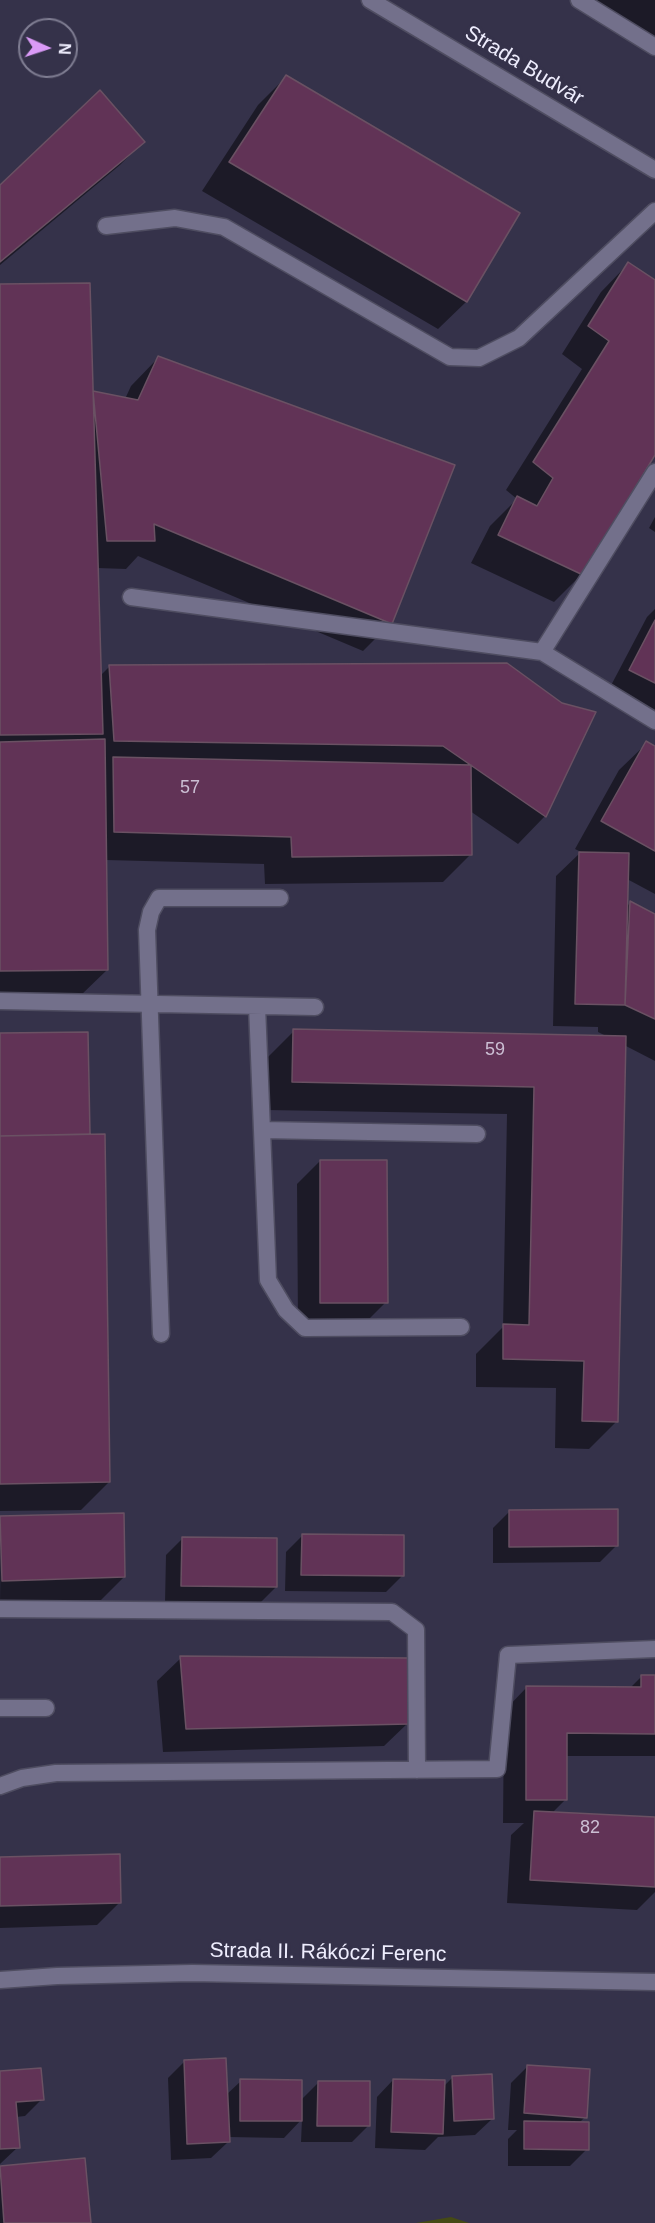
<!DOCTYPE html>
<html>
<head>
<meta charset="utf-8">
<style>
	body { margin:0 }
	#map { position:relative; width:655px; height:2223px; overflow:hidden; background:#35324a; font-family:Helvetica,sans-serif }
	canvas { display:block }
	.north { position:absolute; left:18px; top:18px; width:60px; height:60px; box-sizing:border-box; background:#35324a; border:2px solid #7f7d92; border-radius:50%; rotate:93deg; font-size:16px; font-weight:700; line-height:24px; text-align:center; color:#eeedfd }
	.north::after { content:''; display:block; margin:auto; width:21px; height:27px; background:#da9af7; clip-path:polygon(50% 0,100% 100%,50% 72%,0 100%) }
</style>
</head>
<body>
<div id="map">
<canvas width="655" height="2223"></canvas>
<div class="north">N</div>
</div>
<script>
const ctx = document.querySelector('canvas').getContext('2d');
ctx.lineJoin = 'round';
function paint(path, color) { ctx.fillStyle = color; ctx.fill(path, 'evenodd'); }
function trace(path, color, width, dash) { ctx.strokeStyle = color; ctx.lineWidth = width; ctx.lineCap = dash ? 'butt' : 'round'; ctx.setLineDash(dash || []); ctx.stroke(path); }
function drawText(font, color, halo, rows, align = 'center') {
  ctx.font = font + ' Helvetica,sans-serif'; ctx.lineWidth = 6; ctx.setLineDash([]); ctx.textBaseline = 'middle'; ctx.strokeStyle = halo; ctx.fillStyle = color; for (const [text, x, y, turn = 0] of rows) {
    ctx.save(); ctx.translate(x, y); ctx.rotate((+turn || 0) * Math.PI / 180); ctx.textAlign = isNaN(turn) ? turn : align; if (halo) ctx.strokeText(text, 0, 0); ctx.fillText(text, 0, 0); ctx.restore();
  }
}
const green = new Path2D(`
	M 451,2217 L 469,2223 L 416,2223 Z`);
const shadow = new Path2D(`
	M 587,0 L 655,0 L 655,42 Z
	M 286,77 L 518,213 L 466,302 L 438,329 L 202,191 L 258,105 Z
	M 143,142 L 120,165 L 0,265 L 0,187 Z
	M 628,264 L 655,281 L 655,452 L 582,574 L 554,602 L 471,563 L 490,526 L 517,499 L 506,490 L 582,369 L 562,354 L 601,292 Z
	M 0,285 L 91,392 L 125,399 L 131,386 L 158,358 L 391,623 L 363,651 L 138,556 L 126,569 L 97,568 L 100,676 L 110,666 L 506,665 L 545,816 L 518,844 L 470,811 L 471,854 L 443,882 L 265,884 L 264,864 L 105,860 L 107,970 L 79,997 L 0,998 Z
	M 655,517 L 655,532 L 649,528 Z
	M 655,609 L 655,718 L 607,693 L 647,617 Z
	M 647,743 L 655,747 L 655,894 L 627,879 L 626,907 L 630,903 L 655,915 L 655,1061 L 624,1045 L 617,1421 L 589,1449 L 555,1448 L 556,1388 L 476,1387 L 476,1354 L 503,1327 L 507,1114 L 265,1110 L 266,1059 L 294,1031 L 608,1037 L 598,1032 L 598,1027 L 553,1026 L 556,876 L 581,852 L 575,849 L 619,770 Z
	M 0,1035 L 89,1134 L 86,1136 L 109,1482 L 81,1510 L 0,1511 Z
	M 320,1161 L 386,1302 L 363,1325 L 298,1326 L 297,1184 Z
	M 510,1511 L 616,1546 L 600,1562 L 493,1563 L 493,1528 Z
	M 1,1518 L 124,1577 L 101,1600 L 0,1603 Z
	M 302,1536 L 403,1575 L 386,1592 L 285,1591 L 286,1552 Z
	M 183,1538 L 276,1587 L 259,1604 L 165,1602 L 166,1555 Z
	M 181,1658 L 408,1723 L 384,1746 L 163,1752 L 157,1681 Z
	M 642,1676 L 655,1676 L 655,1756 L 565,1756 L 565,1800 L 552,1813 L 655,1819 L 655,1892 L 637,1910 L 507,1903 L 511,1835 L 524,1823 L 503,1823 L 504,1711 L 527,1687 L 630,1688 Z
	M 0,1858 L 120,1902 L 97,1925 L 0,1928 Z
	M 184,2062 L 226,2095 L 241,2081 L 300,2101 L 319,2082 L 369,2125 L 352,2142 L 301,2142 L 302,2119 L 284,2138 L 228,2137 L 228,2142 L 211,2158 L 171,2160 L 168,2078 Z
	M 528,2066 L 585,2117 L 579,2123 L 587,2149 L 570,2166 L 508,2166 L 508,2139 L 517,2130 L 508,2130 L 511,2083 Z
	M 0,2073 L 42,2099 L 25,2116 L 16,2117 L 18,2147 L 0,2164 Z
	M 453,2077 L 492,2119 L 475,2135 L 438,2137 L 425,2150 L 375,2148 L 377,2097 L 393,2080 L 444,2086 Z
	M 84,2159 L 89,2223 L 0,2223 L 0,2167 Z`);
const building = new Path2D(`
	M 286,75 L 520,213 L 467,302 L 229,162 Z
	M 100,90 L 145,142 L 0,262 L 0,185 Z
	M 628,262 L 655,280 L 655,455 L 583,575 L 498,535 L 517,496 L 537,506 L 553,478 L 533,462 L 609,341 L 588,326 Z
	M 90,283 L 103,734 L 0,735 L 0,284 Z
	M 158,356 L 455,465 L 392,624 L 154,524 L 155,541 L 107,541 L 93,391 L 138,400 Z
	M 655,620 L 655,683 L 629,670 Z
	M 507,663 L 562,703 L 596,712 L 546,817 L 443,746 L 114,741 L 109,665 Z
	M 105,739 L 108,970 L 0,971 L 0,742 Z
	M 646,741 L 655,746 L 655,851 L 601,821 Z
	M 113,757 L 471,765 L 472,855 L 292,857 L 291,837 L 114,832 Z
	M 579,852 L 629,853 L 625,1005 L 575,1004 Z
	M 630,901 L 655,914 L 655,1019 L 625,1005 Z
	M 293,1029 L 626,1036 L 618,1422 L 582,1421 L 584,1361 L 503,1359 L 503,1324 L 529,1325 L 534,1087 L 292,1082 Z
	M 88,1032 L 90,1134 L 0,1136 L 0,1033 Z
	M 105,1134 L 110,1482 L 0,1484 L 0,1136 Z
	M 320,1160 L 387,1160 L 388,1303 L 320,1303 Z
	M 618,1509 L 618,1546 L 509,1547 L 509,1510 Z
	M 124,1513 L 125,1577 L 2,1581 L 0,1516 Z
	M 302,1534 L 404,1535 L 404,1576 L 301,1575 Z
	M 182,1537 L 277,1538 L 277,1587 L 181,1586 Z
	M 180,1656 L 408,1658 L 409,1724 L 186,1729 Z
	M 641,1675 L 655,1675 L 655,1734 L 567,1733 L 567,1800 L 526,1800 L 526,1686 L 641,1687 Z
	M 534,1811 L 655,1817 L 655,1887 L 530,1880 Z
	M 120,1854 L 121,1903 L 0,1906 L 0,1857 Z
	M 226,2058 L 230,2142 L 187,2144 L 184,2060 Z
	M 527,2065 L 590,2069 L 587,2118 L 524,2113 Z
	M 41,2068 L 44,2100 L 16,2102 L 20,2148 L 0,2149 L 0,2071 Z
	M 492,2074 L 494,2119 L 454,2121 L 452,2076 Z
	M 240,2079 L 302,2080 L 302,2121 L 240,2121 Z
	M 393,2079 L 445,2080 L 443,2134 L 391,2132 Z
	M 318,2081 L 370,2081 L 370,2126 L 317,2126 Z
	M 524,2121 L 589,2122 L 589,2150 L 524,2149 Z
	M 85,2158 L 91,2223 L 4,2223 L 0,2166 Z`);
const service = new Path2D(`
	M 579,0 L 655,47
	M 106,226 L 175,218 L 224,227 L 450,357 L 479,358 L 519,338 L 655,211
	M 655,472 L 542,652 L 655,721
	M 131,597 L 542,652
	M 0,1001 L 315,1007
	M 257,1006 L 268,1280 L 286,1310 L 305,1328 L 461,1327
	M 262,1130 L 477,1134
	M 161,1334 L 147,930 L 151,912 L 159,898 L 280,898
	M 0,1609 L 392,1612 L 416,1630 L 417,1770
	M 0,1708 L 46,1708
	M 0,1786 L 22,1778 L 56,1773 L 497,1769 L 508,1655 L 655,1649`);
const minor = new Path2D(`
	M 370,0 L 655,170`);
const secondary = new Path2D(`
	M 0,1980 L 57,1976 L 192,1973 L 655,1982`);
const numberNames = [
	["57",190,788],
	["59",495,1050],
	["82",590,1828]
];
const streetNames = [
	["Strada Budvár",524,66,31],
	["Strada II. Rákóczi Ferenc",328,1953,1]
];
paint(green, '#454a15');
paint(shadow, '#0007');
paint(building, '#613356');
trace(building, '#6a5163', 1.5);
trace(service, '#4f4d61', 19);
trace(minor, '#4f4d61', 19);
trace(secondary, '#4f4d61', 19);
trace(service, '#73708b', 16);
trace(minor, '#73708b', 16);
trace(secondary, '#73708b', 16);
drawText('18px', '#cbbed3', null, numberNames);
drawText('21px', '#eeedfd', '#35324a', streetNames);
</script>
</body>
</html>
